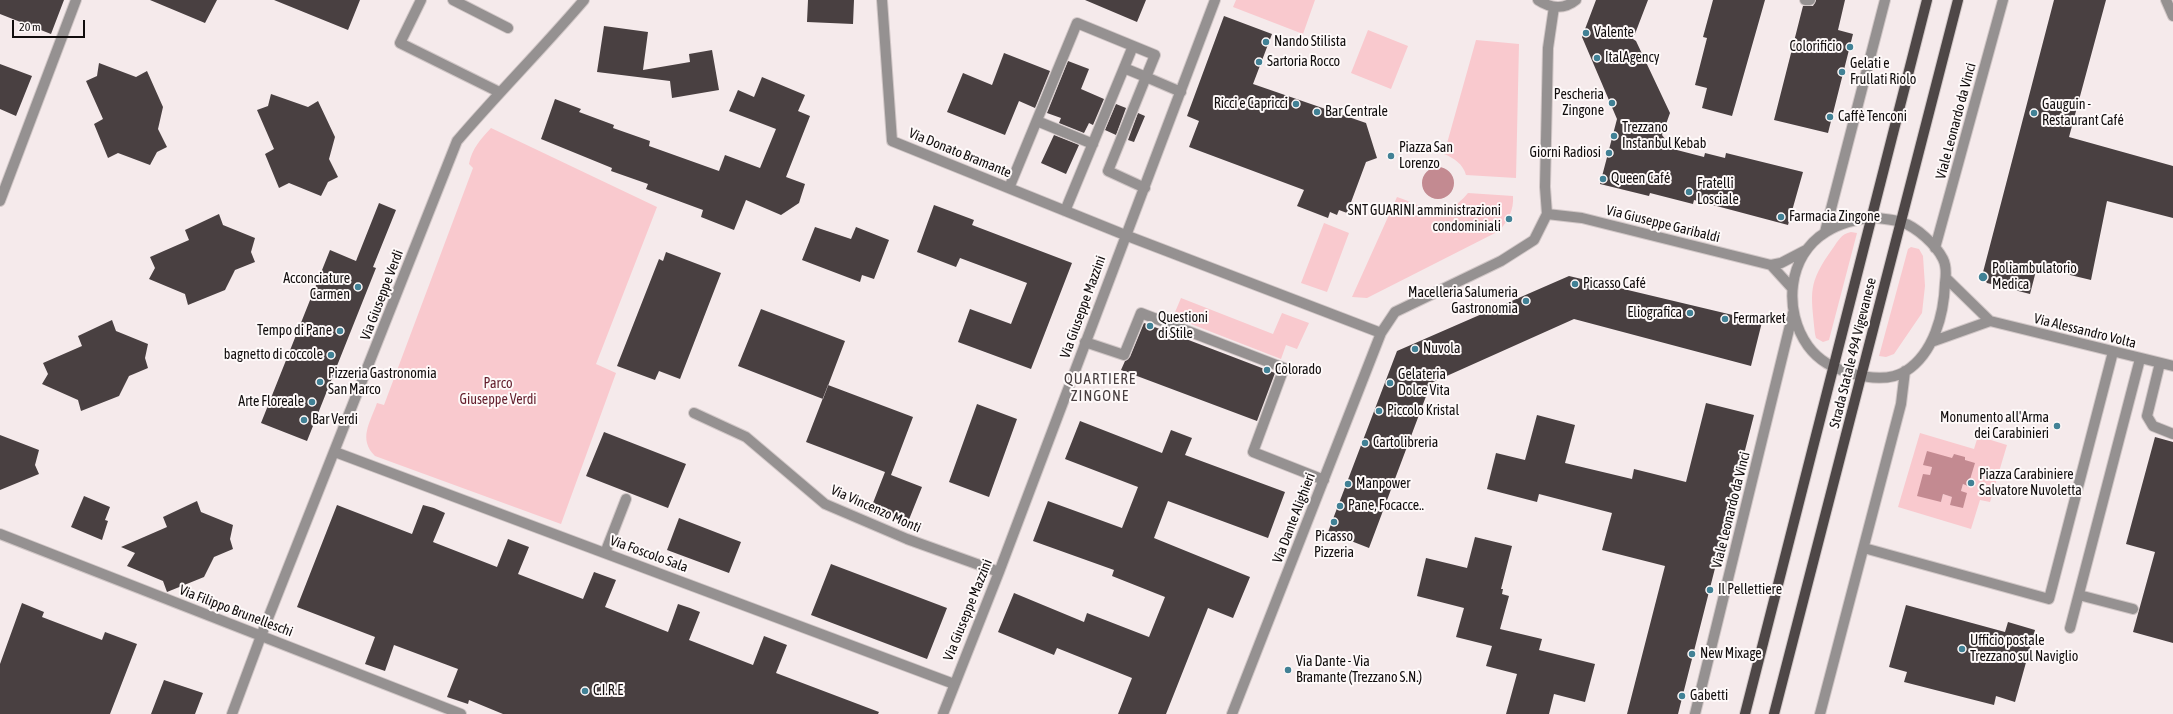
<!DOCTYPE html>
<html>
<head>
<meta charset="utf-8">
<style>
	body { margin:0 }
	#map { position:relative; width:2173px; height:714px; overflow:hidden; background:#f5eaeb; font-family:"Asap Condensed",sans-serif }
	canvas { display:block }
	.scale { position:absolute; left:12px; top:20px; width:73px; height:18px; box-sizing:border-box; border:2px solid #110d0d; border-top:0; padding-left:5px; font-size:12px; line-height:14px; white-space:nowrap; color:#110d0d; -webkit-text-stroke:3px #fef9f9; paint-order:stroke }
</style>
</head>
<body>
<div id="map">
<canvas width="2173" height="714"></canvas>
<div class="scale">20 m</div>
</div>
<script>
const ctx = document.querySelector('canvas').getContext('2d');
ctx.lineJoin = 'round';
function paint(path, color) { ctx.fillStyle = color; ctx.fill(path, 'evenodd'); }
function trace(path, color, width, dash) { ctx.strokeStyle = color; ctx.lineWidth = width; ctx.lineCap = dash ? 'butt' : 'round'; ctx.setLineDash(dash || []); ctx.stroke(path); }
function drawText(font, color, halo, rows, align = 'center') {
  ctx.font = font + ' "Asap Condensed",sans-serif'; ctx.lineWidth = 4; ctx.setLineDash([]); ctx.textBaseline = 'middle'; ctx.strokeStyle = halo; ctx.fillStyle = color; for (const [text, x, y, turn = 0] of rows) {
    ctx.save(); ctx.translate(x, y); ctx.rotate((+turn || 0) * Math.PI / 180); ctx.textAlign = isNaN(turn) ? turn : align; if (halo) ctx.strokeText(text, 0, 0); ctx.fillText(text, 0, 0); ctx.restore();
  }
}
const green = new Path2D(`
	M 1236,0 L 1315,0 L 1303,34 L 1233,7 Z
	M 1368,30 L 1408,46 L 1391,89 L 1351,73 Z
	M 1476,40 L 1519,44 L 1516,178 L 1466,175 C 1463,164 1454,158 1444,154 Z
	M 491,128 L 657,207 L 596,364 L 616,373 L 561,524 L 375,456 C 358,439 370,423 377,403 L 384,405 L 473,168 L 469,164 C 472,148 481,139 491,128 Z
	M 1468,193 L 1513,196 C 1514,210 1508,221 1499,231 L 1367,298 L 1352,297 L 1397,197 C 1428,207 1441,225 1468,193 Z
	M 1324,223 L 1349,233 L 1327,292 L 1301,283 Z
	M 1851,232 L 1857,233 L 1829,340 L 1823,342 L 1816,338 L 1815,334 C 1811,292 1807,284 1833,248 C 1838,241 1841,234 1851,232 Z
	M 1911,247 L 1919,249 L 1923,256 L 1925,286 L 1922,313 L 1894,354 L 1886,357 L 1879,356 L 1908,249 Z
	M 1181,298 L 1273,334 L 1282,313 L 1309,323 L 1297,349 L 1286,345 L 1281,359 L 1173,317 Z
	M 1920,433 L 1974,449 L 1978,436 L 2007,445 L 1990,502 L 1980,500 L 1971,529 L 1898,507 ZM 1953,455 L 1965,458 L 1968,485 L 1963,484 L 1961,491 L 1952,497 L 1943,494 L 1941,502 L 1930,475 L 1932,467 L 1953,458 Z`);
const water = new Path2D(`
	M1422 183a16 16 0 1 1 32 0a16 16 0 1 1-32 0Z
	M 1927,451 L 1952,458 L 1954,454 L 1965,457 L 1965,460 L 1975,463 L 1968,486 L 1963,484 L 1961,491 L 1967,493 L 1963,508 L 1950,505 L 1952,497 L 1943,494 L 1941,502 L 1917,496 L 1923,474 L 1930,475 L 1932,467 L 1923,465 Z`);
const building = new Path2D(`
	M 0,0 L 64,0 L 51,34 L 0,14 Z
	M 150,0 L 217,0 L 205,23 Z
	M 274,0 L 360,0 L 348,30 Z
	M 808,0 L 854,0 L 853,24 L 807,22 Z
	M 1085,0 L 1146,0 L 1137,22 Z
	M 1596,0 L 1648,0 L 1633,39 L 1636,41 L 1670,113 L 1662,135 L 1673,149 L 1704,157 L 1705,153 L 1725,158 L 1726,153 L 1803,172 L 1788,225 L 1694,200 L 1693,204 L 1650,193 L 1649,196 L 1600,184 L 1617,119 L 1582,37 Z
	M 1713,0 L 1765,0 L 1732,116 L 1702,108 L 1707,88 L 1695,85 L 1707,38 L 1703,37 Z
	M 1816,0 L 1845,0 L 1838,30 L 1853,34 L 1828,133 L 1774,120 L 1803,6 L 1813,6 Z
	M 2054,0 L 2106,0 L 2069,137 L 2173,166 L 2173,218 L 2107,201 L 2091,280 L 2037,267 L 2030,294 L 1987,283 L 1982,276 Z
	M 1224,16 L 1272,34 L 1253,84 L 1366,123 L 1377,158 L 1366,162 L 1347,213 L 1339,210 L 1337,215 L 1330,212 L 1328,218 L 1297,206 L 1304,190 L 1189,147 L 1199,121 L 1187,116 Z
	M 604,26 L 648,32 L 643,70 L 690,62 L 689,54 L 712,50 L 719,90 L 672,98 L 670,81 L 597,72 Z
	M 1004,53 L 1050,71 L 1035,108 L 1019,101 L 1005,135 L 947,112 L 963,73 L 992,85 Z
	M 1068,61 L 1089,69 L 1081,89 L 1104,99 L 1093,125 L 1089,123 L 1084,133 L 1059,123 L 1061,118 L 1047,113 Z
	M 99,63 L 136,77 L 147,71 L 163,107 L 158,129 L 167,147 L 157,152 L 150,165 L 118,153 L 108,158 L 94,124 L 103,119 L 86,81 L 97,76 Z
	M 0,64 L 32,76 L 16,116 L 0,109 Z
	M 762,77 L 805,95 L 798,111 L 810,116 L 786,177 L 805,184 L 799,203 L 781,215 L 746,200 L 734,230 L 701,217 L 703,210 L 646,189 L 648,184 L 611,171 L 612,168 L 541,139 L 555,99 L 581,109 L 579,112 L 614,125 L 613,128 L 650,141 L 649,146 L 719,171 L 725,155 L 760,168 L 776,129 L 729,111 L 738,90 L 754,97 Z
	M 271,94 L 308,107 L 318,101 L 335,137 L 329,159 L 338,177 L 328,182 L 321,196 L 289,183 L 279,188 L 265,154 L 274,149 L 257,110 L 268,106 Z
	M 1116,104 L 1126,108 L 1116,135 L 1105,130 Z
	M 1138,113 L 1145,116 L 1134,142 L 1128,140 Z
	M 1054,135 L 1079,145 L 1066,174 L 1041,163 Z
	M 379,203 L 396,210 L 373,267 L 376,268 L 307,441 L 261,423 L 330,250 L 356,261 Z
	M 934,205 L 974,220 L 972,225 L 1072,263 L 1031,369 L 958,342 L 970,309 L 1011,324 L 1027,283 L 960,258 L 956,267 L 917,252 Z
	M 219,214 L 223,225 L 255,238 L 251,252 L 255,262 L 235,270 L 225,290 L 188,305 L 185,294 L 149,279 L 155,268 L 150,257 L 189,240 L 185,230 Z
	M 815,227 L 851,239 L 856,227 L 889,240 L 874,279 L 862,275 L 860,282 L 802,260 Z
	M 666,252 L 721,273 L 680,379 L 659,371 L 655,380 L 617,366 L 659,259 L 663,261 Z
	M 1569,276 L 1762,322 L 1751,366 L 1574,319 L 1431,383 L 1369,548 L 1328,532 L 1397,351 Z
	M 761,309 L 845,341 L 823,399 L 738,366 Z
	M 112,320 L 116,331 L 148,344 L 145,358 L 148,368 L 129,376 L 119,396 L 81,411 L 78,400 L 42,384 L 48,374 L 43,363 L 82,346 L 78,336 Z
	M 1144,323 L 1275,373 L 1257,421 L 1121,370 L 1125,361 L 1130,357 Z
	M 828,385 L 913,417 L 891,475 L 922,487 L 908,522 L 871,508 L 885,472 L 806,442 Z
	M 1706,403 L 1754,415 L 1728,517 L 1678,714 L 1627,714 L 1665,566 L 1602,550 L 1612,513 L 1539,494 L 1537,502 L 1487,489 L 1496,453 L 1525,460 L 1537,415 L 1575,425 L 1565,463 L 1632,479 L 1634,469 L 1686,482 Z
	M 977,404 L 1017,419 L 989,497 L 949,482 Z
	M 1080,421 L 1162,453 L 1171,430 L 1192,438 L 1185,455 L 1285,492 L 1268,538 L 1168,501 L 1154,538 L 1250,577 L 1233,618 L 1208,608 L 1166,714 L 1118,714 L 1132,678 L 1057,648 L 1054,655 L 998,632 L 1014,593 L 1084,622 L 1087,613 L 1149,637 L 1165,597 L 1112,576 L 1114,570 L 1033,541 L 1048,501 L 1122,528 L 1138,487 L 1065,459 Z
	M 604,432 L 686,464 L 668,508 L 586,476 Z
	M 0,435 L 39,450 L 35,465 L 39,474 L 0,490 Z
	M 2155,437 L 2173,442 L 2173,643 L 2133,632 L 2155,552 L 2126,544 Z
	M 84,496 L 110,507 L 105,520 L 108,521 L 102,540 L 71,527 Z
	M 197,501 L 201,512 L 233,525 L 230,539 L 233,549 L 214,557 L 204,577 L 167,592 L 163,581 L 127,566 L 135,553 L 121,547 L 167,527 L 163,517 Z
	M 337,505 L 412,534 L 423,505 L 434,508 L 445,513 L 433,542 L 497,567 L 508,539 L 529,547 L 518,574 L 583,599 L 594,572 L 616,580 L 605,607 L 668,632 L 678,604 L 690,608 L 700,612 L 689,640 L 753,665 L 764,636 L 787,645 L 776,673 L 879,712 L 878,714 L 503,714 L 469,700 L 468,704 L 447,697 L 458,669 L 394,645 L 385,671 L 365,664 L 375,637 L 297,607 Z
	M 679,518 L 741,542 L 729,573 L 667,550 Z
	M 1475,537 L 1512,546 L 1501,589 L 1503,589 L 1502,594 L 1509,596 L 1500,629 L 1542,639 L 1539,650 L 1595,664 L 1585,702 L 1554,694 L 1549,714 L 1506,714 L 1517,674 L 1486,666 L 1492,646 L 1456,637 L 1464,608 L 1417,596 L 1426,558 L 1467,568 Z
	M 831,564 L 947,608 L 927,659 L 811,615 Z
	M 22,603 L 44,612 L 42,617 L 102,640 L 105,632 L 137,644 L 110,714 L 0,714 L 0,664 Z
	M 1906,605 L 2005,632 L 2008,622 L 2035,630 L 2015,702 L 1996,696 L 1994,705 L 1904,682 L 1907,672 L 1889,667 Z
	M 164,680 L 203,693 L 195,714 L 151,714 Z`);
const minor = new Path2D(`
	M 421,0 L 400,43 L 499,92
	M 453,0 L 508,28
	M 882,0 L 892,141 L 1125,235 L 1381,333
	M 1538,0 C 1550,8 1564,10 1576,0
	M 1805,0 L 1810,0
	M 2166,0 L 2173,16
	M 1124,68 L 1133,46
	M 1037,121 L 1093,144
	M 1009,188 L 1077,23 L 1155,55 L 1146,77 L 1124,68 L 1065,211
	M 1145,188 L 1108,171 L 1146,77 L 1181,92
	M 0,201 L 76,0
	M 1547,214 L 1582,218 L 1771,265 L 1781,263 L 1806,250
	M 1871,217 C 1881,219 1892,219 1901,222 C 1917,227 1936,245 1943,259 C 1946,265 1946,276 1945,283 C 1944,314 1934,353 1906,371 C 1890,381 1867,378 1850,373 C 1833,368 1819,361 1808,346 C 1783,311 1787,256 1826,232 C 1840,223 1855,220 1871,217 Z
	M 1825,232 L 1885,0
	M 1935,248 L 2003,0
	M 1771,265 L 1791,287
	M 1946,278 L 1990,321 L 2173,366
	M 1085,342 L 1124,355 L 1141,313 L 1284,368 L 1253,452 L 1324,480
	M 1931,342 L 1990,321
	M 2160,363 L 2147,416 L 2153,426 L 2173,434
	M 694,413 L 746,437 L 825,504 L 907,539 L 999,572
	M 335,452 L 954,684
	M 0,534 L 461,714
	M 1864,548 L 2049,599 L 2113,352
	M 605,553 L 626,499
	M 2079,595 L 2133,609
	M 2070,628 L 2140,359
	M 232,714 L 261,636 L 457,141 C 498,93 543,48 584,0
	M 943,714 L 999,572 L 1215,0
	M 1232,714 L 1381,333 L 1395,312 L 1501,261 L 1534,240 L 1547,214 L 1545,187 L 1548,48 L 1554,7
	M 1695,714 L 1793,313
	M 1820,714 L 1901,404 L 1905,371`);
const major = new Path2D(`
	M 1745,714 L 1927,0
	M 1774,714 L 1958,0`);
const markers = [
	[1586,33,4,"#418195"],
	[1266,42,4,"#418195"],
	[1850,47,4,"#418195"],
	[1597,58,4,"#418195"],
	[1259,62,4,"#418195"],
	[1842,72,4,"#418195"],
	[1612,103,4,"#418195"],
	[1296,104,4,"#418195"],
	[1317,112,4,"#418195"],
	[2034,113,4,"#418195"],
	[1830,117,4,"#418195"],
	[1614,136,4,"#418195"],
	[1609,153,4,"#418195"],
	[1391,156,4,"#418195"],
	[1603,179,4,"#418195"],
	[1689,192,4,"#418195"],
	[1781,217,4,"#418195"],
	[1509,219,4,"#418195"],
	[1983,277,5,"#418195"],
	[1575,284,4,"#418195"],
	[358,287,4,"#418195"],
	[1526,301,4,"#418195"],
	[1690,313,4,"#418195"],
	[1725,319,4,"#418195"],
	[1150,326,4,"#418195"],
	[340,331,4,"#418195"],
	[1415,349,4,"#418195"],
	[331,355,4,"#418195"],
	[1267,370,4,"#418195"],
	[320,382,4,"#418195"],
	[1390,383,4,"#418195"],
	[312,402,4,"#418195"],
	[1379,411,4,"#418195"],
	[304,420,4,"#418195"],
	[2057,426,4,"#418195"],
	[1365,443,4,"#418195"],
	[1971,483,4,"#418195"],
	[1348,484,4,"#418195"],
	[1340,506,4,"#418195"],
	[1334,522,4,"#418195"],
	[1710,590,4,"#418195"],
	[1962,649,4,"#418195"],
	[1692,654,4,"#418195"],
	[1288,670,4,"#418195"],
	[585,691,4,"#418195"],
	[1682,696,4,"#418195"]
];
const poiNames = [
	["Valente",1594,33],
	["Nando Stilista",1274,42],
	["Colorificio",1842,47,"right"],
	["ItalAgency",1605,58],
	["Sartoria Rocco",1267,62],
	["Gelati e",1850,64],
	["Frullati Riolo",1850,80],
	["Pescheria",1604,95,"right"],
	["Zingone",1604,111,"right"],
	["Ricci e Capricci",1288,104,"right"],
	["Gauguin -",2042,105],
	["Restaurant Café",2042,121],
	["Bar Centrale",1325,112],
	["Caffè Tenconi",1838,117],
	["Trezzano",1622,128],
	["Instanbul Kebab",1622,144],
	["Piazza San",1399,148],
	["Lorenzo",1399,164],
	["Giorni Radiosi",1601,153,"right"],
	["Queen Café",1611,179],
	["Fratelli",1697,184],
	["Losciale",1697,200],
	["SNT GUARINI amministrazioni",1501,211,"right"],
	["condominiali",1501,227,"right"],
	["Farmacia Zingone",1789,217],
	["Poliambulatorio",1992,269],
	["Medica",1992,285],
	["Acconciature",350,279,"right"],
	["Carmen",350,295,"right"],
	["Picasso Café",1583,284],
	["Macelleria Salumeria",1518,293,"right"],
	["Gastronomia",1518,309,"right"],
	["Eliografica",1682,313,"right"],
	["Questioni",1158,318],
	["di Stile",1158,334],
	["Fermarket",1733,319],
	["Tempo di Pane",332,331,"right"],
	["Nuvola",1423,349],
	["bagnetto di coccole",323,355,"right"],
	["Colorado",1275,370],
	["Pizzeria Gastronomia",328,374],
	["San Marco",328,390],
	["Gelateria",1398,375],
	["Dolce Vita",1398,391],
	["Arte Floreale",304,402,"right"],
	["Piccolo Kristal",1387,411],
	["Monumento all'Arma",2049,418,"right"],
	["dei Carabinieri",2049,434,"right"],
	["Bar Verdi",312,420],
	["Cartolibreria",1373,443],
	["Piazza Carabiniere",1979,475],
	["Salvatore Nuvoletta",1979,491],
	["Manpower",1356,484],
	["Pane, Focacce..",1348,506],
	["Picasso",1334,537,"center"],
	["Pizzeria",1334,553,"center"],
	["Il Pellettiere",1718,590],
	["Ufficio postale",1970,641],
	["Trezzano sul Naviglio",1970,657],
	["New Mixage",1700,654],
	["Via Dante - Via",1296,662],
	["Bramante (Trezzano S.N.)",1296,678],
	["C.I.R.E",593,691],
	["Gabetti",1690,696]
];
const streetNames = [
	["Viale Leonardo da Vinci",1956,121,-75],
	["Via Donato Bramante",960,153,22],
	["Via Giuseppe Garibaldi",1663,224,14],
	["Via Giuseppe Verdi",382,295,-69],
	["Via Giuseppe Mazzini",1083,307,-70],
	["Via Alessandro Volta",2085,331,14],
	["Strada Statale 494 Vigevanese",1853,353,-76],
	["Via Vincenzo Monti",876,509,24],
	["Viale Leonardo da Vinci",1731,510,-76],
	["Via Dante Alighieri",1294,518,-69],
	["Via Foscolo Sala",649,554,20],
	["Via Giuseppe Mazzini",968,610,-68],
	["Via Filippo Brunelleschi",236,611,21]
];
const parkNames = [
	["Parco",498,384],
	["Giuseppe Verdi",498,400]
];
const neighbourhoodNames = [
	["QUARTIERE",1100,379],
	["ZINGONE",1100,396]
];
paint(green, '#f9c9ce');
paint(water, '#c38a91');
paint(building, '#494041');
trace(minor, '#d1c7c7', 12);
trace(major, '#d1c7c7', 12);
trace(minor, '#959191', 10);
trace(major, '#4e4747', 10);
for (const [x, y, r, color] of markers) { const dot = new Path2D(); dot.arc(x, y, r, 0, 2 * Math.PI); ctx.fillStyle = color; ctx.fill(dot); trace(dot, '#fef9f9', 1.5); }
drawText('14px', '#110d0d', '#fef9f9', poiNames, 'left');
drawText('14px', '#110d0d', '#fef9f9', streetNames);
drawText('14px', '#631e2c', '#fef9f9', parkNames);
ctx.letterSpacing = '1px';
drawText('15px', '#483f40', '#fef9f9', neighbourhoodNames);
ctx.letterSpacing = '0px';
</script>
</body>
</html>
